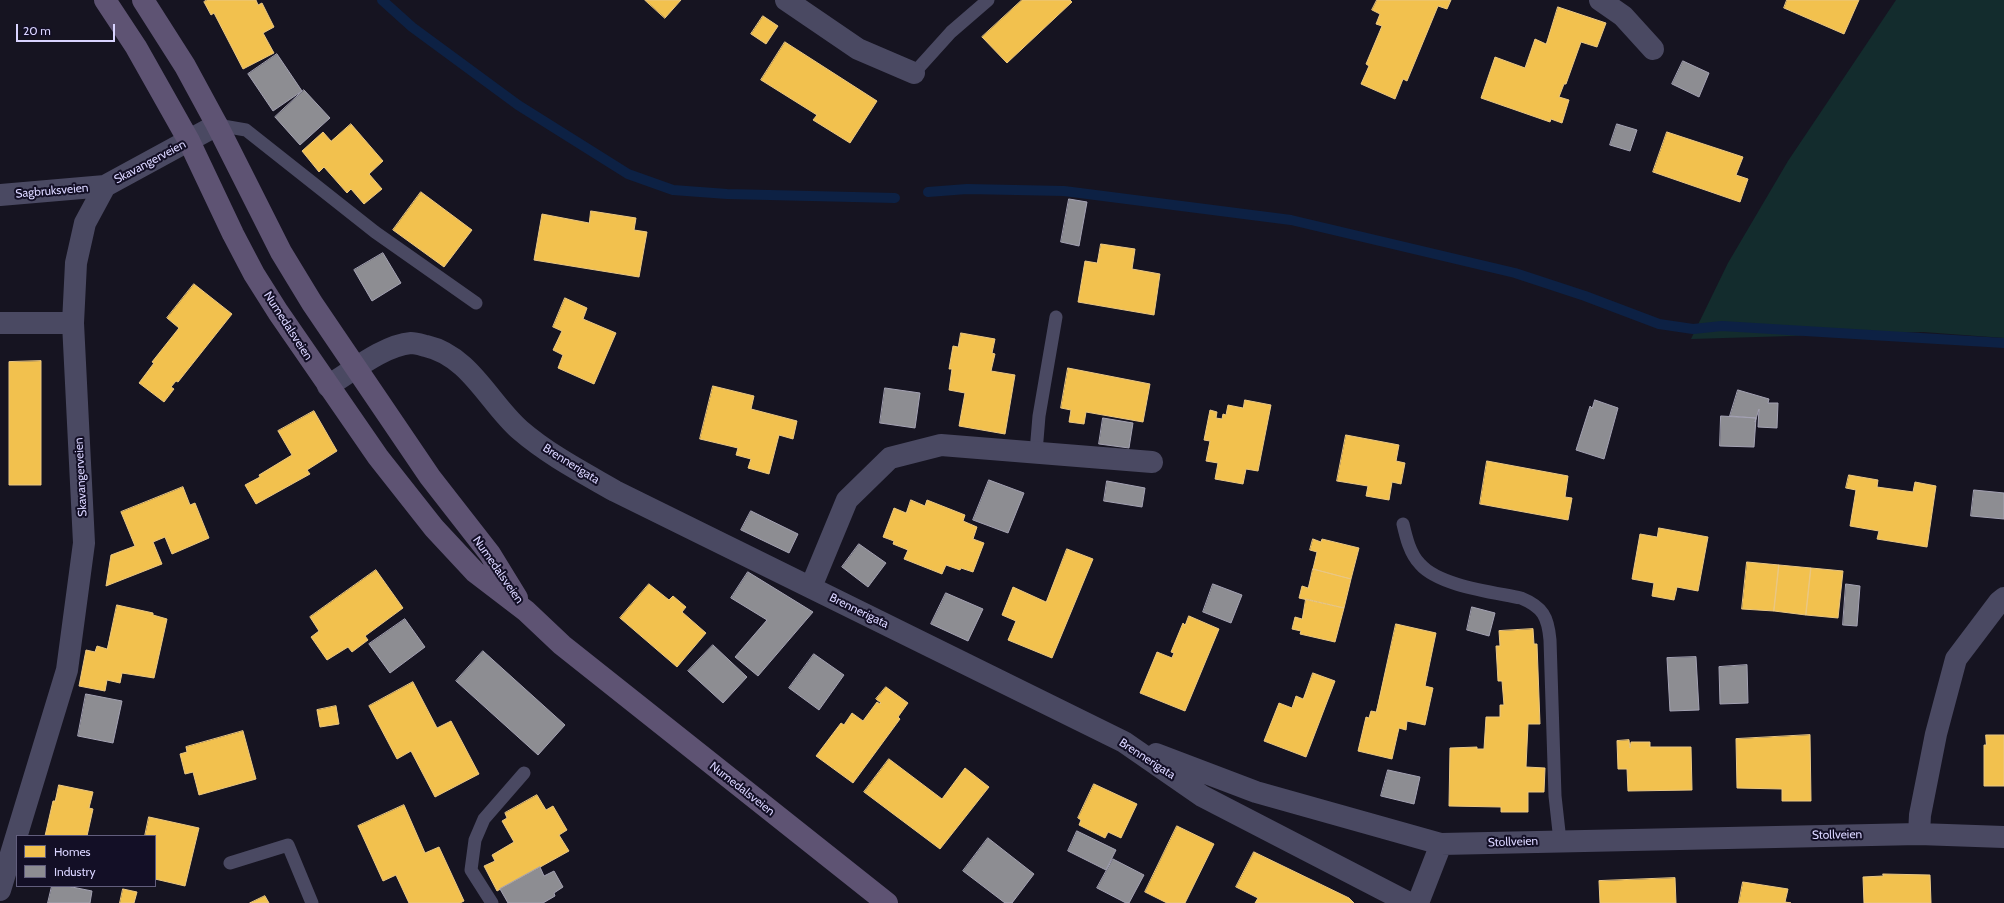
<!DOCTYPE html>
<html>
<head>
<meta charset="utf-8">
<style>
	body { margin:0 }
	#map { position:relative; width:2004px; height:903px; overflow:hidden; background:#161421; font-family:Cabin,sans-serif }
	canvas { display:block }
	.legend { position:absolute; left:16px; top:835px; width:140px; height:52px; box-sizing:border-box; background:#130f26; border:1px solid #625e7d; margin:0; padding:5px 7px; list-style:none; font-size:12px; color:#d9d4ff }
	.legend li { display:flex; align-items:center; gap:8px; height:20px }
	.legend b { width:20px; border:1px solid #625e7d }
	.scale { position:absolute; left:16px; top:24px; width:99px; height:18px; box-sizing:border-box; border:2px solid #d9d4ff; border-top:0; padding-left:5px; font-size:12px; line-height:14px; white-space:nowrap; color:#d9d4ff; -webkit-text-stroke:3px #130f26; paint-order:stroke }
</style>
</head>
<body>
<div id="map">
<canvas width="2004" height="903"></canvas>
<ul class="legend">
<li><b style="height:11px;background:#f2c14e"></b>Homes</li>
<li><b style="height:11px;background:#8d8d92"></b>Industry</li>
</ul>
<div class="scale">20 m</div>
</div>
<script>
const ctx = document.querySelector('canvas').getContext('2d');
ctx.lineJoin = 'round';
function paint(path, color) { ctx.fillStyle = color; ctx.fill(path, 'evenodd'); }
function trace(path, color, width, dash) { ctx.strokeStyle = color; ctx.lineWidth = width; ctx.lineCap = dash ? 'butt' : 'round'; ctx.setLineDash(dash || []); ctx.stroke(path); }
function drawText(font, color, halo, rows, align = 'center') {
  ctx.font = font + ' Cabin,sans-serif'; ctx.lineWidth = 4; ctx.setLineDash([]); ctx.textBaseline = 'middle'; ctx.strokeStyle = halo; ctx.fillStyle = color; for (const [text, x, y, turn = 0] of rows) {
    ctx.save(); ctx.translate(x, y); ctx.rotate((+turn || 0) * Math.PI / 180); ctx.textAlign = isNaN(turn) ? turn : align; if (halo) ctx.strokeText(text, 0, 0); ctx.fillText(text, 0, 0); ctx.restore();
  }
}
const green = new Path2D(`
	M 1896,0 L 2004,0 L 2004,338 L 1923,332 L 1691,339 L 1728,263 L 1788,161 Z`);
const homes = new Path2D(`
	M 207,0 L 256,0 L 258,5 L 262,3 L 274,27 L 263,33 L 274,53 L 243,69 L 214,13 L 211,15 L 204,2 Z
	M 645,0 L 681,0 L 665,18 Z
	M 1022,0 L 1070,0 L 1072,2 L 1007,63 L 982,37 Z
	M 1377,0 L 1451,0 L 1447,9 L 1438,6 L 1407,81 L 1403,79 L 1395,99 L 1361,84 L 1369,66 L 1366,64 L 1382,26 L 1376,24 L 1380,14 L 1372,10 Z
	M 1787,0 L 1859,0 L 1844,34 L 1784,8 Z
	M 1558,7 L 1606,23 L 1597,47 L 1581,42 L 1566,84 L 1564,84 L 1559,97 L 1569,100 L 1562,123 L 1551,119 L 1550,122 L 1481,98 L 1495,57 L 1525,68 L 1535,39 L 1546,44 Z
	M 763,16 L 778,26 L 766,44 L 751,34 Z
	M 785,42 L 877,101 L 850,143 L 813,120 L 817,115 L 761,80 Z
	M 351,124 L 383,161 L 369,174 L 382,189 L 364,204 L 351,189 L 347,193 L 324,167 L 319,172 L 302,151 L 323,132 L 331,141 Z
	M 1667,132 L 1743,157 L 1736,175 L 1748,179 L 1740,202 L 1653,172 Z
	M 421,192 L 472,230 L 444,267 L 393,230 Z
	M 591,211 L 636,218 L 634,230 L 647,232 L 639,277 L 534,260 L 542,214 L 589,223 Z
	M 1101,244 L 1135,249 L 1132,269 L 1160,274 L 1154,315 L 1078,302 L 1085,261 L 1097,263 Z
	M 194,284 L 232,314 L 178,382 L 176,381 L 171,387 L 174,389 L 164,402 L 139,383 L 154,363 L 152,362 L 179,328 L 167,318 Z
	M 565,298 L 587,308 L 583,319 L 616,333 L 594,384 L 558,368 L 563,355 L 553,350 L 562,331 L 553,327 Z
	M 961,333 L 995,339 L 992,353 L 995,354 L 991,371 L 1015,375 L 1005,434 L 959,426 L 965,393 L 949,390 L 952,369 L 949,369 L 953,346 L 958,347 Z
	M 41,361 L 41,485 L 9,485 L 9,362 Z
	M 1068,368 L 1150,384 L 1143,422 L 1086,412 L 1084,424 L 1069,422 L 1071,410 L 1061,408 Z
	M 713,386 L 754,396 L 751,409 L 797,421 L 793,439 L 779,435 L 769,474 L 748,468 L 751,459 L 736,455 L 738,448 L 700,439 Z
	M 1245,400 L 1271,405 L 1258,471 L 1246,469 L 1243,484 L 1215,479 L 1218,463 L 1206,461 L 1210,441 L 1204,440 L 1210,410 L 1217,412 L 1216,418 L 1222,419 L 1223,414 L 1226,415 L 1228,405 L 1243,408 Z
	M 314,411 L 337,451 L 307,470 L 310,474 L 256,504 L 245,485 L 260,477 L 259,475 L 292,455 L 278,431 Z
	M 1346,435 L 1399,445 L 1396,461 L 1405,463 L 1401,484 L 1392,482 L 1389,500 L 1366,496 L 1368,486 L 1337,481 Z
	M 1487,461 L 1568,476 L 1565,497 L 1572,498 L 1568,520 L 1480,504 Z
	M 1849,475 L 1878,480 L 1877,487 L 1913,492 L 1915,482 L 1936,486 L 1927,547 L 1877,539 L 1879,531 L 1850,526 L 1856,490 L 1846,488 Z
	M 183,487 L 190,505 L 195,503 L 209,538 L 172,554 L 165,537 L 153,542 L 162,564 L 106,586 L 111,555 L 135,546 L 121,512 Z
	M 911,500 L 925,506 L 927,500 L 965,515 L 963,521 L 977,527 L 973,539 L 984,543 L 973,572 L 961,568 L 960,570 L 946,565 L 942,574 L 904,559 L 908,550 L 893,544 L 894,541 L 883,537 L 894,508 L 906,513 Z
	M 1659,528 L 1708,537 L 1698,591 L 1677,587 L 1674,600 L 1652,596 L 1654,583 L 1632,579 L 1640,534 L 1657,537 Z
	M 1313,539 L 1321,542 L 1322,539 L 1359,548 L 1351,579 L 1313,569 L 1317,552 L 1310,550 Z
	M 1067,549 L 1093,559 L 1052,658 L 1008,640 L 1016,621 L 1002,615 L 1013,587 L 1046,602 Z
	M 1747,562 L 1779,565 L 1774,611 L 1742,609 Z
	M 1779,565 L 1811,568 L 1806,615 L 1774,611 Z
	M 1811,568 L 1843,571 L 1838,618 L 1806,615 Z
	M 1313,569 L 1351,579 L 1344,608 L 1299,598 L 1302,586 L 1308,588 Z
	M 376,570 L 403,608 L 365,636 L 368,640 L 352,652 L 348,647 L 327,660 L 311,637 L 319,631 L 310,617 Z
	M 649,584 L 669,600 L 673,596 L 686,607 L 682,612 L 706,633 L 677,667 L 620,618 Z
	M 1306,599 L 1344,608 L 1335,642 L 1300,634 L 1301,631 L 1292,629 L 1295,617 L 1302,619 Z
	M 117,605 L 153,613 L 153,615 L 167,619 L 154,678 L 122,673 L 120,683 L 107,680 L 105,691 L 79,686 L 86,650 L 95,652 L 97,646 L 107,649 Z
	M 1189,616 L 1219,629 L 1185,711 L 1140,693 L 1157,652 L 1172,658 L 1174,653 L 1171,652 L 1183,623 L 1185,625 Z
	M 1396,624 L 1436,633 L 1425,686 L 1433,688 L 1425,725 L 1407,721 L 1406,730 L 1399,728 L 1392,759 L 1358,751 L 1366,717 L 1369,718 L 1371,711 L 1376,712 Z
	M 1533,629 L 1534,644 L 1537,644 L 1540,724 L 1528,724 L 1526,767 L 1545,768 L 1544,792 L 1528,792 L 1528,812 L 1501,812 L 1501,807 L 1449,806 L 1450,748 L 1477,747 L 1477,749 L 1484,749 L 1486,717 L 1500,717 L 1500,705 L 1504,705 L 1502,681 L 1498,681 L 1496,646 L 1500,646 L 1499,631 Z
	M 1313,673 L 1335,681 L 1306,757 L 1264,741 L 1279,703 L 1292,708 L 1296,696 L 1303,699 Z
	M 413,682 L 437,728 L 451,721 L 479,774 L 435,797 L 411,751 L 397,759 L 369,706 Z
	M 886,687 L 908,703 L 898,717 L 900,719 L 853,783 L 816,756 L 841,723 L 844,725 L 852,713 L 863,721 L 877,702 L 880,704 L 881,703 L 876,699 Z
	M 336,706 L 339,724 L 320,727 L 317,710 Z
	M 243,731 L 256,779 L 199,795 L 193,772 L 185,774 L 180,754 L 187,752 L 186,747 Z
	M 1810,735 L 1811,801 L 1782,801 L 1782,789 L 1737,788 L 1736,739 Z
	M 1986,735 L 2004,735 L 2004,786 L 1984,786 L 1984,745 L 1986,745 Z
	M 1629,740 L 1630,748 L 1631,742 L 1650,742 L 1650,747 L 1691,747 L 1692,790 L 1628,791 L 1627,769 L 1618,769 L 1617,741 Z
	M 889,759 L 942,799 L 965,768 L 989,787 L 940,849 L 864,792 Z
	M 1094,784 L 1137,804 L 1121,838 L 1108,832 L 1105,838 L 1079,825 L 1081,820 L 1078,818 Z
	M 59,785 L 93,792 L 89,808 L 93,809 L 87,836 L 45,836 L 53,801 L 55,801 Z
	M 537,795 L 546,810 L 553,806 L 567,830 L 559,835 L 569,851 L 497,891 L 484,866 L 495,861 L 492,855 L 514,842 L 502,821 L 507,818 L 505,813 Z
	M 404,805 L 425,853 L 439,847 L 464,901 L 460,903 L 409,903 L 396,875 L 383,881 L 358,826 Z
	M 149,817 L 199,828 L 185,886 L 155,879 L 155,836 L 145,836 Z
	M 1177,826 L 1214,844 L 1185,903 L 1167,903 L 1145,892 Z
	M 1254,852 L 1349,898 L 1354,903 L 1255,903 L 1258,898 L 1236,887 Z
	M 1883,874 L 1930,875 L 1931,903 L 1864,903 L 1863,877 L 1883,876 Z
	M 1675,878 L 1676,903 L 1600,903 L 1599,881 Z
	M 1743,882 L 1788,889 L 1785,902 L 1791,903 L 1739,903 Z
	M 123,889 L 137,892 L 134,903 L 120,903 Z
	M 265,896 L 269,903 L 250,903 Z`);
const industry = new Path2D(`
	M 277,54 L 302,91 L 273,111 L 248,74 Z
	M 1683,61 L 1709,73 L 1699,97 L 1672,84 Z
	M 304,90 L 330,118 L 300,145 L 275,117 Z
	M 1617,124 L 1637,130 L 1630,151 L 1610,145 Z
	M 1069,199 L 1087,202 L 1079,246 L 1061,242 Z
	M 383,253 L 401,283 L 372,301 L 354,270 Z
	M 885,388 L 920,393 L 915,428 L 880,423 Z
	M 1738,390 L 1769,399 L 1768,403 L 1778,403 L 1777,428 L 1758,427 L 1759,409 L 1755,422 L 1756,418 L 1730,416 Z
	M 1595,400 L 1618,408 L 1604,459 L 1576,450 L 1590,406 L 1592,408 Z
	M 1721,416 L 1756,418 L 1754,447 L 1720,446 Z
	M 1103,418 L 1133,423 L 1129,448 L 1099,444 Z
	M 989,480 L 1024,493 L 1008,533 L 973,520 Z
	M 1107,481 L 1145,488 L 1142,507 L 1104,501 Z
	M 1974,490 L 2004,493 L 2004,519 L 1971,516 Z
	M 751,511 L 798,534 L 789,553 L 741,530 Z
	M 859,544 L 886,563 L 868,587 L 842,567 Z
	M 748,572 L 813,612 L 758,676 L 735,657 L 767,620 L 731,598 Z
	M 1213,584 L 1242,595 L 1231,623 L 1203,612 Z
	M 1846,584 L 1860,586 L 1857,626 L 1843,625 Z
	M 946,593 L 983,609 L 968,641 L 931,624 Z
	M 1472,607 L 1495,613 L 1489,636 L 1467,630 Z
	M 405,619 L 425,647 L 390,673 L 369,644 Z
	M 713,645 L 747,677 L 723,703 L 688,671 Z
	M 483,651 L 565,725 L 538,755 L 456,681 Z
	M 814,654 L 844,675 L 819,710 L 789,688 Z
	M 1696,657 L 1699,710 L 1670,711 L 1667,658 Z
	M 1747,665 L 1748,703 L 1720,704 L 1719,667 Z
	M 86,694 L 122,701 L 113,743 L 78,736 Z
	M 1388,770 L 1420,777 L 1414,804 L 1381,796 Z
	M 1077,831 L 1116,850 L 1106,870 L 1068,851 Z
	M 988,838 L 1034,874 L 1012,903 L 1005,903 L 963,871 Z
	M 1113,859 L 1144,875 L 1129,903 L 1126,903 L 1097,888 Z
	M 540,867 L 544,876 L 554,871 L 563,887 L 554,893 L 555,896 L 543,903 L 508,903 L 500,889 Z
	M 52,886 L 67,886 L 92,891 L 90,903 L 48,903 Z`);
const stream = new Path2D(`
	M 382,0 L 412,27 L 518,105 L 628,174 L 673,190 L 727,194 L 895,198
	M 928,192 L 967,189 L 1064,191 L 1291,220 L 1515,273 L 1585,296 L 1659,324 L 1693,329 L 1722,326 L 2004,343`);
const service = new Path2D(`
	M 914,73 L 951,32 L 988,0
	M 217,125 L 246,130 L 375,232 L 476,303
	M 1036,452 L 1039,416 L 1056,317
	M 1403,524 C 1406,537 1410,554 1420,564 C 1439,586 1493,592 1521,598 C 1543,607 1548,617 1550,640 L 1555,796 L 1560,841
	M 230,863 L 288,845 L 312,903
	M 492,903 L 471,870 L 475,840 L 484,819 L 524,773`);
const minor = new Path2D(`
	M 786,0 L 858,49 L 914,73
	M 1600,0 L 1623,16 L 1653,49
	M 0,195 L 105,186
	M 0,323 L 73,323
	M 328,386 C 351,372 384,345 411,343 C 416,343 422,345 426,346 C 470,356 489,403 520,430 C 549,455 582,472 615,491 L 1124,742 L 1202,796 L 1409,903
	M 811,587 L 847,500 L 890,458 L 941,445 L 1152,462
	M 1156,754 L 1256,792 L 1441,844 L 1919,834 L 2004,837
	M 1919,834 L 1920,815 L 1936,734 L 1956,659 L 1999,602 L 2004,598
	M 0,890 L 67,670 L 84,543 L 73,323 L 76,263 L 85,223 L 105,186 L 217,125
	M 1418,903 L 1441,844`);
const primary = new Path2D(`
	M 105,0 L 136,47 L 189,141 L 233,234 L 254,274 L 278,312 L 378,457 L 434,528 L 475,572 L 526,611 L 562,645 L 887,903
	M 143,0 L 185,66 L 217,125 L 281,252 L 312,303 L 430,477 L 490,554 L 517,598`);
const streetNames = [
	["Skavangerveien",150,162,-28],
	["Sagbruksveien",52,191,-5],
	["Numedalsveien",288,326,57],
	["Brennerigata",571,464,32],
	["Skavangerveien",81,477,-93],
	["Numedalsveien",498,570,55],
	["Brennerigata",859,611,26],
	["Brennerigata",1147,759,33],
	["Numedalsveien",742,789,38],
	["Stollveien",1837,835,-1],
	["Stollveien",1513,842,-2]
];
paint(green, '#132c2d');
paint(homes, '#f2c14e');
trace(homes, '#eac783', 1);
paint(industry, '#8d8d92');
trace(industry, '#a4a2b3', 1);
trace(stream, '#0d2144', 10);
trace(service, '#4a4962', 13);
trace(minor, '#4a4962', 22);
trace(primary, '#5e5373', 22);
drawText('12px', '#d9d4ff', '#130f26', streetNames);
</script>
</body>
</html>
